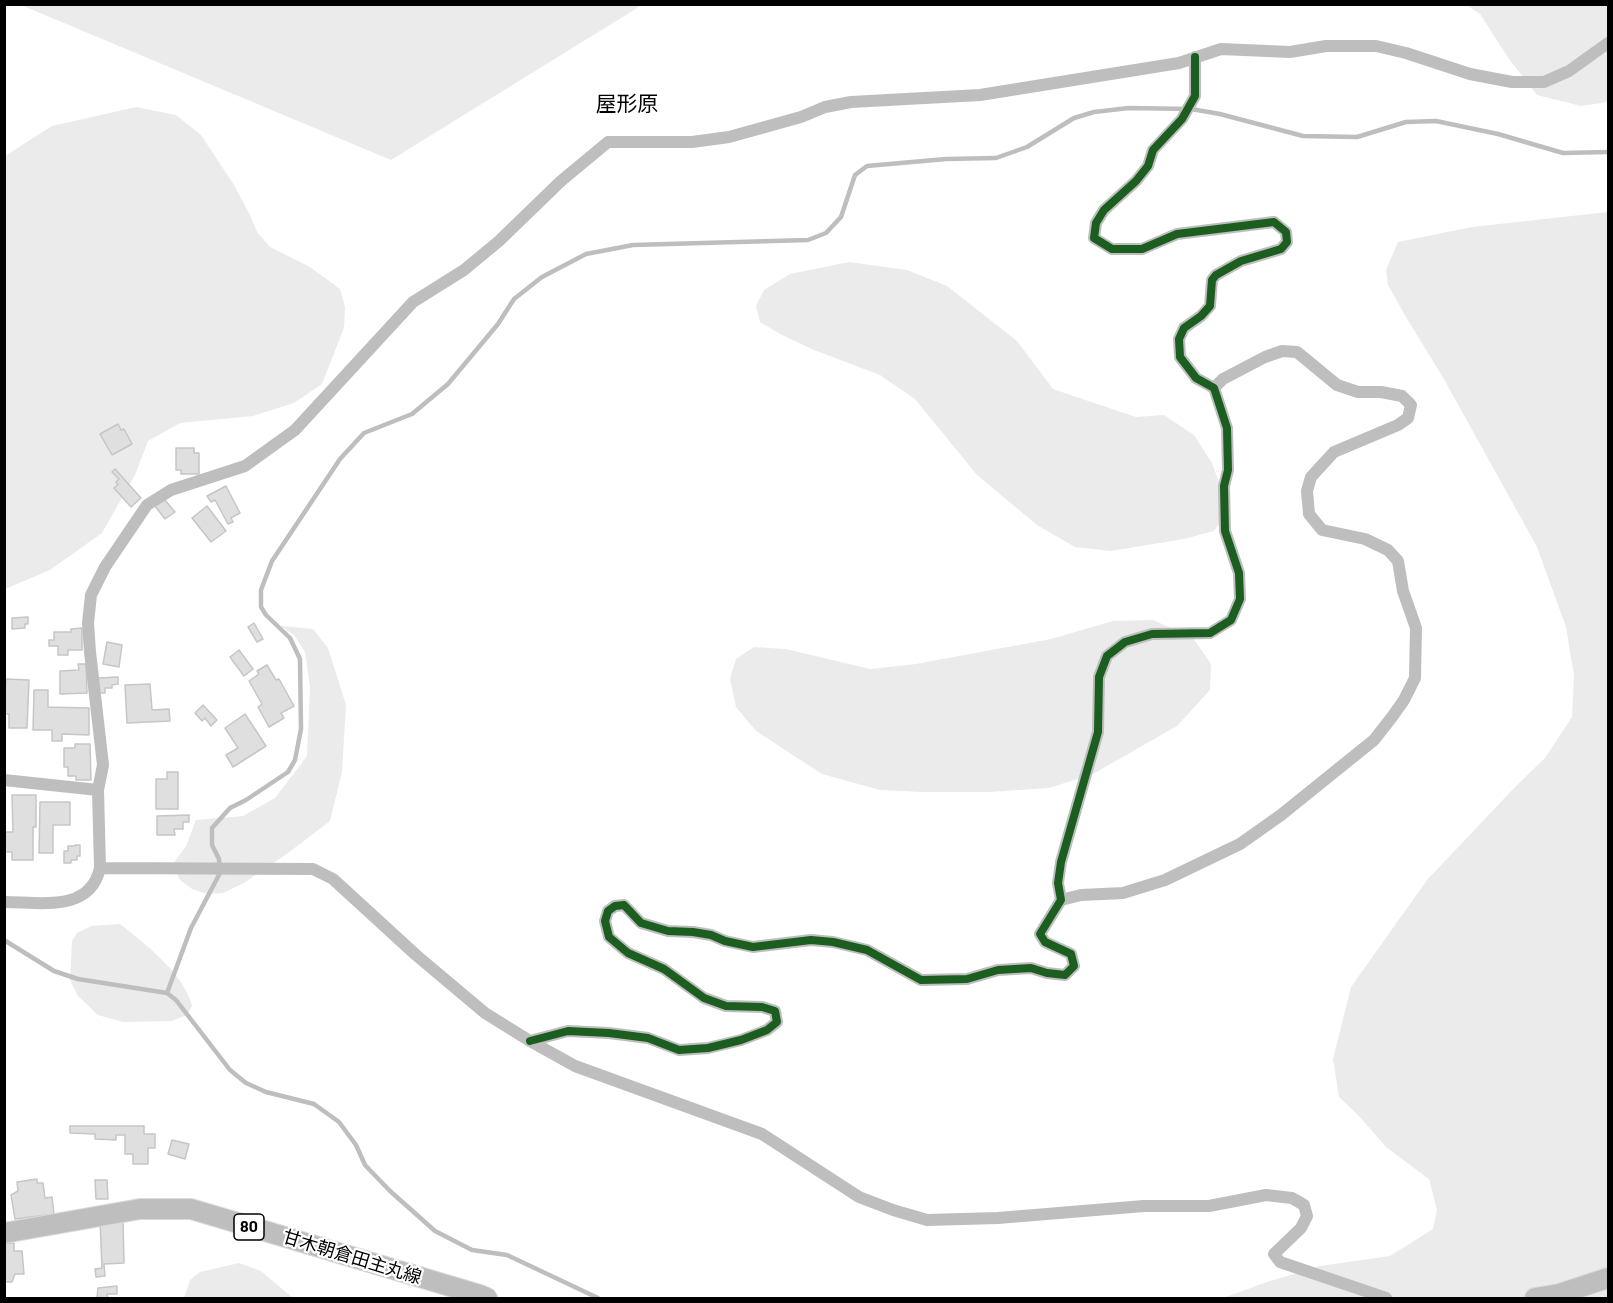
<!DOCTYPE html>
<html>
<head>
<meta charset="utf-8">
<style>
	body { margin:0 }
	#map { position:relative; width:1613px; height:1303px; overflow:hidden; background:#fff; font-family:Barlow,sans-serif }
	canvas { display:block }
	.frame { position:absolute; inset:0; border:6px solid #000; pointer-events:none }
</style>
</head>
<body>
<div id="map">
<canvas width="1613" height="1303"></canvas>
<div class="frame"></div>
</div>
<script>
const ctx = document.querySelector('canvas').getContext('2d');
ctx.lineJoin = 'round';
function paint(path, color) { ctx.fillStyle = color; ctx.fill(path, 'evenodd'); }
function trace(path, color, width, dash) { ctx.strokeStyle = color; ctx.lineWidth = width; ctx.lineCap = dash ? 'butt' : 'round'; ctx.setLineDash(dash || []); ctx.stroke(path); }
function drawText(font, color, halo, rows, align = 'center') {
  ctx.font = font + ' Barlow,"Noto Sans JP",sans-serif'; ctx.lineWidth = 4.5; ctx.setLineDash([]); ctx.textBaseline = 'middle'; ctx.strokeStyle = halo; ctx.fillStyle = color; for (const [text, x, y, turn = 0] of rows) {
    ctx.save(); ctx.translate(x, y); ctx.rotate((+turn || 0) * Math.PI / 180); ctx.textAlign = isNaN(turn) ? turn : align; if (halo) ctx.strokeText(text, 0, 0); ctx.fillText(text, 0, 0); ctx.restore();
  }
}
const green = new Path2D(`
	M 21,5 L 642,5 L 391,160 Z
	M 1466,5 L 1608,5 L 1608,102 L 1581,106 L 1537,95 L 1509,59 L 1480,14 Z
	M 136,107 L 176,115 L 201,135 L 234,185 L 250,215 L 257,232 L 270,247 L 310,267 L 340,289 L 345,307 L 344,328 L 322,384 L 294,403 L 253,416 L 180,423 L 148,441 L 135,475 L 102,533 L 50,570 L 5,589 L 5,156 L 52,126 Z
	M 1608,212 L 1608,1298 L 1223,1298 L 1267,1282 L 1320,1266 L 1390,1256 L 1433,1229 L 1437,1210 L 1429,1179 L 1386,1147 L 1359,1116 L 1339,1097 L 1333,1059 L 1351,987 L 1427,880 L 1517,785 L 1545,758 L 1572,717 L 1574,676 L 1566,627 L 1537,547 L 1445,381 L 1406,317 L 1388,285 L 1386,270 L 1398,242 L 1472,227 Z
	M 849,262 L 907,270 L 947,286 L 1017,341 L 1053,389 L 1136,417 L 1164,415 L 1194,435 L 1212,463 L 1222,491 L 1224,517 L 1214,531 L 1184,539 L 1111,551 L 1075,547 L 1037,525 L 977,475 L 915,399 L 880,375 L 814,350 L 780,334 L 760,322 L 756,306 L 764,290 L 790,274 Z
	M 1153,620 L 1193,638 L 1211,664 L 1210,690 L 1177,726 L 1093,774 L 1049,788 L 990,792 L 922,792 L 880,790 L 822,774 L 756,731 L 736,707 L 730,679 L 736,659 L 754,647 L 786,649 L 870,669 L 916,664 L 1051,639 L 1113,621 Z
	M 281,626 L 313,629 L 328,648 L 346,705 L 342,772 L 330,821 L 288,853 L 244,883 L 223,893 L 207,894 L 192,889 L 180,880 L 173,864 L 186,846 L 196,820 L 243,816 L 275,798 L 307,756 L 310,687 L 305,652 L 294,635 Z
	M 120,924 C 145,944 184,973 192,1006 L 187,1015 L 172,1021 L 123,1022 L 98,1015 L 78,996 L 70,980 L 72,941 L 77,933 L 91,926 Z
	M 239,1263 L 261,1271 L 293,1298 L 184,1298 L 190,1280 L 200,1272 Z`);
const stream = new Path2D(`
	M 4,940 L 54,971 L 78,979 L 167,993 L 176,1000 L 230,1070 L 246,1083 L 266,1092 L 314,1104 L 339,1122 L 356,1145 L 365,1165 L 390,1191 L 435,1231 L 472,1250 L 507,1255 L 598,1298
	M 167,993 L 191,928 L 220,873 L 219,859 L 212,845 L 212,828 L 230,808 L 246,800 L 288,772 L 295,760 L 301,729 L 300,659 L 290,638 L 266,615 L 261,607 L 261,590 L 272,561 L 340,459 L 364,433 L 412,414 L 448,384 L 498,324 L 514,299 L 542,277 L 586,254 L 633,245 L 808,240 L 826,233 L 841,217 L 855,175 L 867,166 L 946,159 L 996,158 L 1027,147 L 1074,118 L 1094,112 L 1129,108 L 1191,109 L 1220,114 L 1303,136 L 1357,137 L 1406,122 L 1436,121 L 1498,134 L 1563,153 L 1608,152`);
const building = new Path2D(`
	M 118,424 L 121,430 L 124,429 L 132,444 L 112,455 L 100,434 Z
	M 176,448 L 194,448 L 194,453 L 199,453 L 199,474 L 181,474 L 181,470 L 176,470 Z
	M 115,469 L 141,498 L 131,507 L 114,488 L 118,485 L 116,482 L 119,479 L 112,472 Z
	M 226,486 L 240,513 L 231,518 L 233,522 L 228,524 L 215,500 L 211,502 L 207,496 Z
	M 164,499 L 175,512 L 165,519 L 155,506 Z
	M 207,506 L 226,531 L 211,542 L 192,518 Z
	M 28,617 L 28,624 L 25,624 L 25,628 L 12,629 L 12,618 Z
	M 254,623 L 263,639 L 257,642 L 248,627 Z
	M 82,628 L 82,650 L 68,650 L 68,655 L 58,655 L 58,646 L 49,646 L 49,640 L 54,640 L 54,632 L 71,632 L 71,629 Z
	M 107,642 L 122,645 L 119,667 L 103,664 Z
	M 239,650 L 253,669 L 244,676 L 230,657 Z
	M 78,664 L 86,664 L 87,693 L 60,694 L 60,671 L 79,670 Z
	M 267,665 L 276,680 L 279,679 L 294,706 L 281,713 L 284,718 L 269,727 L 258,707 L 262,704 L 249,681 L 259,674 L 257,671 Z
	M 118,677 L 118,684 L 112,685 L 112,688 L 105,688 L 105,693 L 99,693 L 98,678 Z
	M 6,679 L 29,680 L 27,728 L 9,728 L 9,714 L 4,714 Z
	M 150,684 L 152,710 L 169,709 L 170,721 L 127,723 L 125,685 Z
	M 34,690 L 48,690 L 48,707 L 89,708 L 89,735 L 62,734 L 62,741 L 52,741 L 52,730 L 33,730 Z
	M 203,705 L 217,720 L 211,726 L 205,718 L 202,721 L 195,713 Z
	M 245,714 L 266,746 L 233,767 L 226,755 L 238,748 L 225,728 Z
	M 75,744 L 90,744 L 91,780 L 76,780 L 76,776 L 68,776 L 68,767 L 64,767 L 64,748 L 75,748 Z
	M 167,772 L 178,772 L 178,809 L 156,809 L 156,779 L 167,779 Z
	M 12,795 L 36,795 L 36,827 L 33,827 L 33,860 L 12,860 L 12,852 L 4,852 L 4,832 L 13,832 Z
	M 40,802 L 70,802 L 70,825 L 53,825 L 53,853 L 39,853 Z
	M 189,815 L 189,822 L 183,822 L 183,829 L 174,829 L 175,835 L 157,835 L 157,816 Z
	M 75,845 L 80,845 L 80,856 L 77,856 L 77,860 L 71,860 L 71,863 L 64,863 L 64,851 L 68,851 L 68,846 L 75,846 Z
	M 70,1126 L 144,1126 L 144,1134 L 155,1134 L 155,1148 L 148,1148 L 148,1164 L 133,1164 L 133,1154 L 125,1154 L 125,1135 L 116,1135 L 116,1140 L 95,1139 L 95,1134 L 70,1133 Z
	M 172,1140 L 189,1144 L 185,1159 L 168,1154 Z
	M 37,1179 L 37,1183 L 43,1183 L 45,1198 L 52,1197 L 54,1214 L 15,1219 L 11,1195 L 18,1191 L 17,1182 Z
	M 95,1180 L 107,1180 L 108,1199 L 96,1199 Z
	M 123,1220 L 124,1263 L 104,1264 L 105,1276 L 96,1277 L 95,1269 L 102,1268 L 100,1221 Z
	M 4,1243 L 14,1243 L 14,1251 L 22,1251 L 24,1274 L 15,1274 L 12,1282 L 4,1282 Z
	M 117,1286 L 117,1294 L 107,1294 L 108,1298 L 97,1298 L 98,1288 Z`);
const street = new Path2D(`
	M 4,780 L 98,790
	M 100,868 L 313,869 L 333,879 L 416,955 L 485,1013 L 530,1041 L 575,1066 L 762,1134 L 859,1197 L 893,1210 L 927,1220 L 998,1218 L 1144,1206 L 1209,1206 L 1266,1195 L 1292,1198 L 1304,1205 L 1307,1216 L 1301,1228 L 1274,1254 L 1280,1262 L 1386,1298
	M 1061,900 L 1081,895 L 1123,893 L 1165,880 L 1240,844 L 1281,815 L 1374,740 L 1392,717 L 1404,700 L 1415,678 L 1416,628 L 1403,591 L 1398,561 L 1388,550 L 1365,539 L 1322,530 L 1309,514 L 1307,491 L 1311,477 L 1334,452 L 1398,425 L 1408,418 L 1411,405 L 1402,396 L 1381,392 L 1358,392 L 1337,385 L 1297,352 L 1282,351 L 1265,357 L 1223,379 L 1214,388
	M 4,902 C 40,902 90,913 100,868 L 98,790 L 103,765 L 90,652 L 88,623 L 91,595 L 105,567 L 147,505 L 171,490 L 245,466 L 295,430 L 413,302 L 464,270 L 499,241 L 561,181 L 608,142 L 692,142 L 729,137 L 801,117 L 825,107 L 851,102 L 980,95 L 1179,63 L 1221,49 L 1290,52 L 1326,46 L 1376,46 L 1406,53 L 1470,74 L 1512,82 L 1544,82 L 1569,71 L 1608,43
	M 530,1041 L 568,1031 L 609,1033 L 648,1038 L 679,1050 L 708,1048 L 741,1040 L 767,1030 L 777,1022 L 775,1011 L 762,1007 L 726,1006 L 704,998 L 664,969 L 628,953 L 609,937 L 605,921 L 608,911 L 615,906 L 624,905 L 641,923 L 668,931 L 693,932 L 711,935 L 725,941 L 753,947 L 811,940 L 833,942 L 867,950 L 921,980 L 967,979 L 998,970 L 1031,968 L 1047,973 L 1065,975 L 1074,966 L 1071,954 L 1045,942 L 1040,934 L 1061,900 L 1058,883 L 1061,862 L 1098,732 L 1099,677 L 1107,656 L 1125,642 L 1152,634 L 1210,633 L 1231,620 L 1240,599 L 1239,573 L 1225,531 L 1224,486 L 1228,470 L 1227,428 L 1214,388 L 1196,378 L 1180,357 L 1179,339 L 1184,328 L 1201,316 L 1210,306 L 1212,280 L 1216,275 L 1241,261 L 1281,249 L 1287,242 L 1286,232 L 1274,222 L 1177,234 L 1142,249 L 1112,249 L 1094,238 L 1096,223 L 1104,210 L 1136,181 L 1148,166 L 1153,150 L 1182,119 L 1195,96 L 1195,57`);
const primary = new Path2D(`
	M 4,1233 L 140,1209 L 191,1209 L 480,1295 L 487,1298
	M 1535,1298 L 1559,1294 L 1608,1278`);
const cycleway = new Path2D(`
	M 530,1041 L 568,1031 L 609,1033 L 648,1038 L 679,1050 L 708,1048 L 741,1040 L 767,1030 L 777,1022 L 775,1011 L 762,1007 L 726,1006 L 704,998 L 664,969 L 628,953 L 609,937 L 605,921 L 608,911 L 615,906 L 624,905 L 641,923 L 668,931 L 693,932 L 711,935 L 725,941 L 753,947 L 811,940 L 833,942 L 867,950 L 921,980 L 967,979 L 998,970 L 1031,968 L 1047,973 L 1065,975 L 1074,966 L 1071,954 L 1045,942 L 1040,934 L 1061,900 L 1058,883 L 1061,862 L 1098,732 L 1099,677 L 1107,656 L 1125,642 L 1152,634 L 1210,633 L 1231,620 L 1240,599 L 1239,573 L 1225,531 L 1224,486 L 1228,470 L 1227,428 L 1214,388 L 1196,378 L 1180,357 L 1179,339 L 1184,328 L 1201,316 L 1210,306 L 1212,280 L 1216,275 L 1241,261 L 1281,249 L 1287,242 L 1286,232 L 1274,222 L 1177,234 L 1142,249 L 1112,249 L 1094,238 L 1096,223 L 1104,210 L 1136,181 L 1148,166 L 1153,150 L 1182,119 L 1195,96 L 1195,57`);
const shields = [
	[249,1227,30]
];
const shieldNames = [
	["80",249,1227]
];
const streetNames = [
	["甘木朝倉田主丸線",352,1257,17]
];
const quarterNames = [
	["屋形原",627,104]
];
paint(green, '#ebebeb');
trace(stream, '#bebebe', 4.5);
paint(building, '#dfdfdf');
trace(building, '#c6c6c6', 1.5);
trace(primary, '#dbdbdb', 22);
trace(street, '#bebebe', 12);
trace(primary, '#bebebe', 20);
trace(cycleway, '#1b5e20', 8);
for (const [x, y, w] of shields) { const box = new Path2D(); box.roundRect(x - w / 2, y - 13, w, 26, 4.5); ctx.fillStyle = '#fff'; ctx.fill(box); trace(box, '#000', 1.5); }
drawText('bold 16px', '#000', null, shieldNames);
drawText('18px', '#000', '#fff', streetNames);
drawText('21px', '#000', '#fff', quarterNames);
</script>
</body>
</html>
